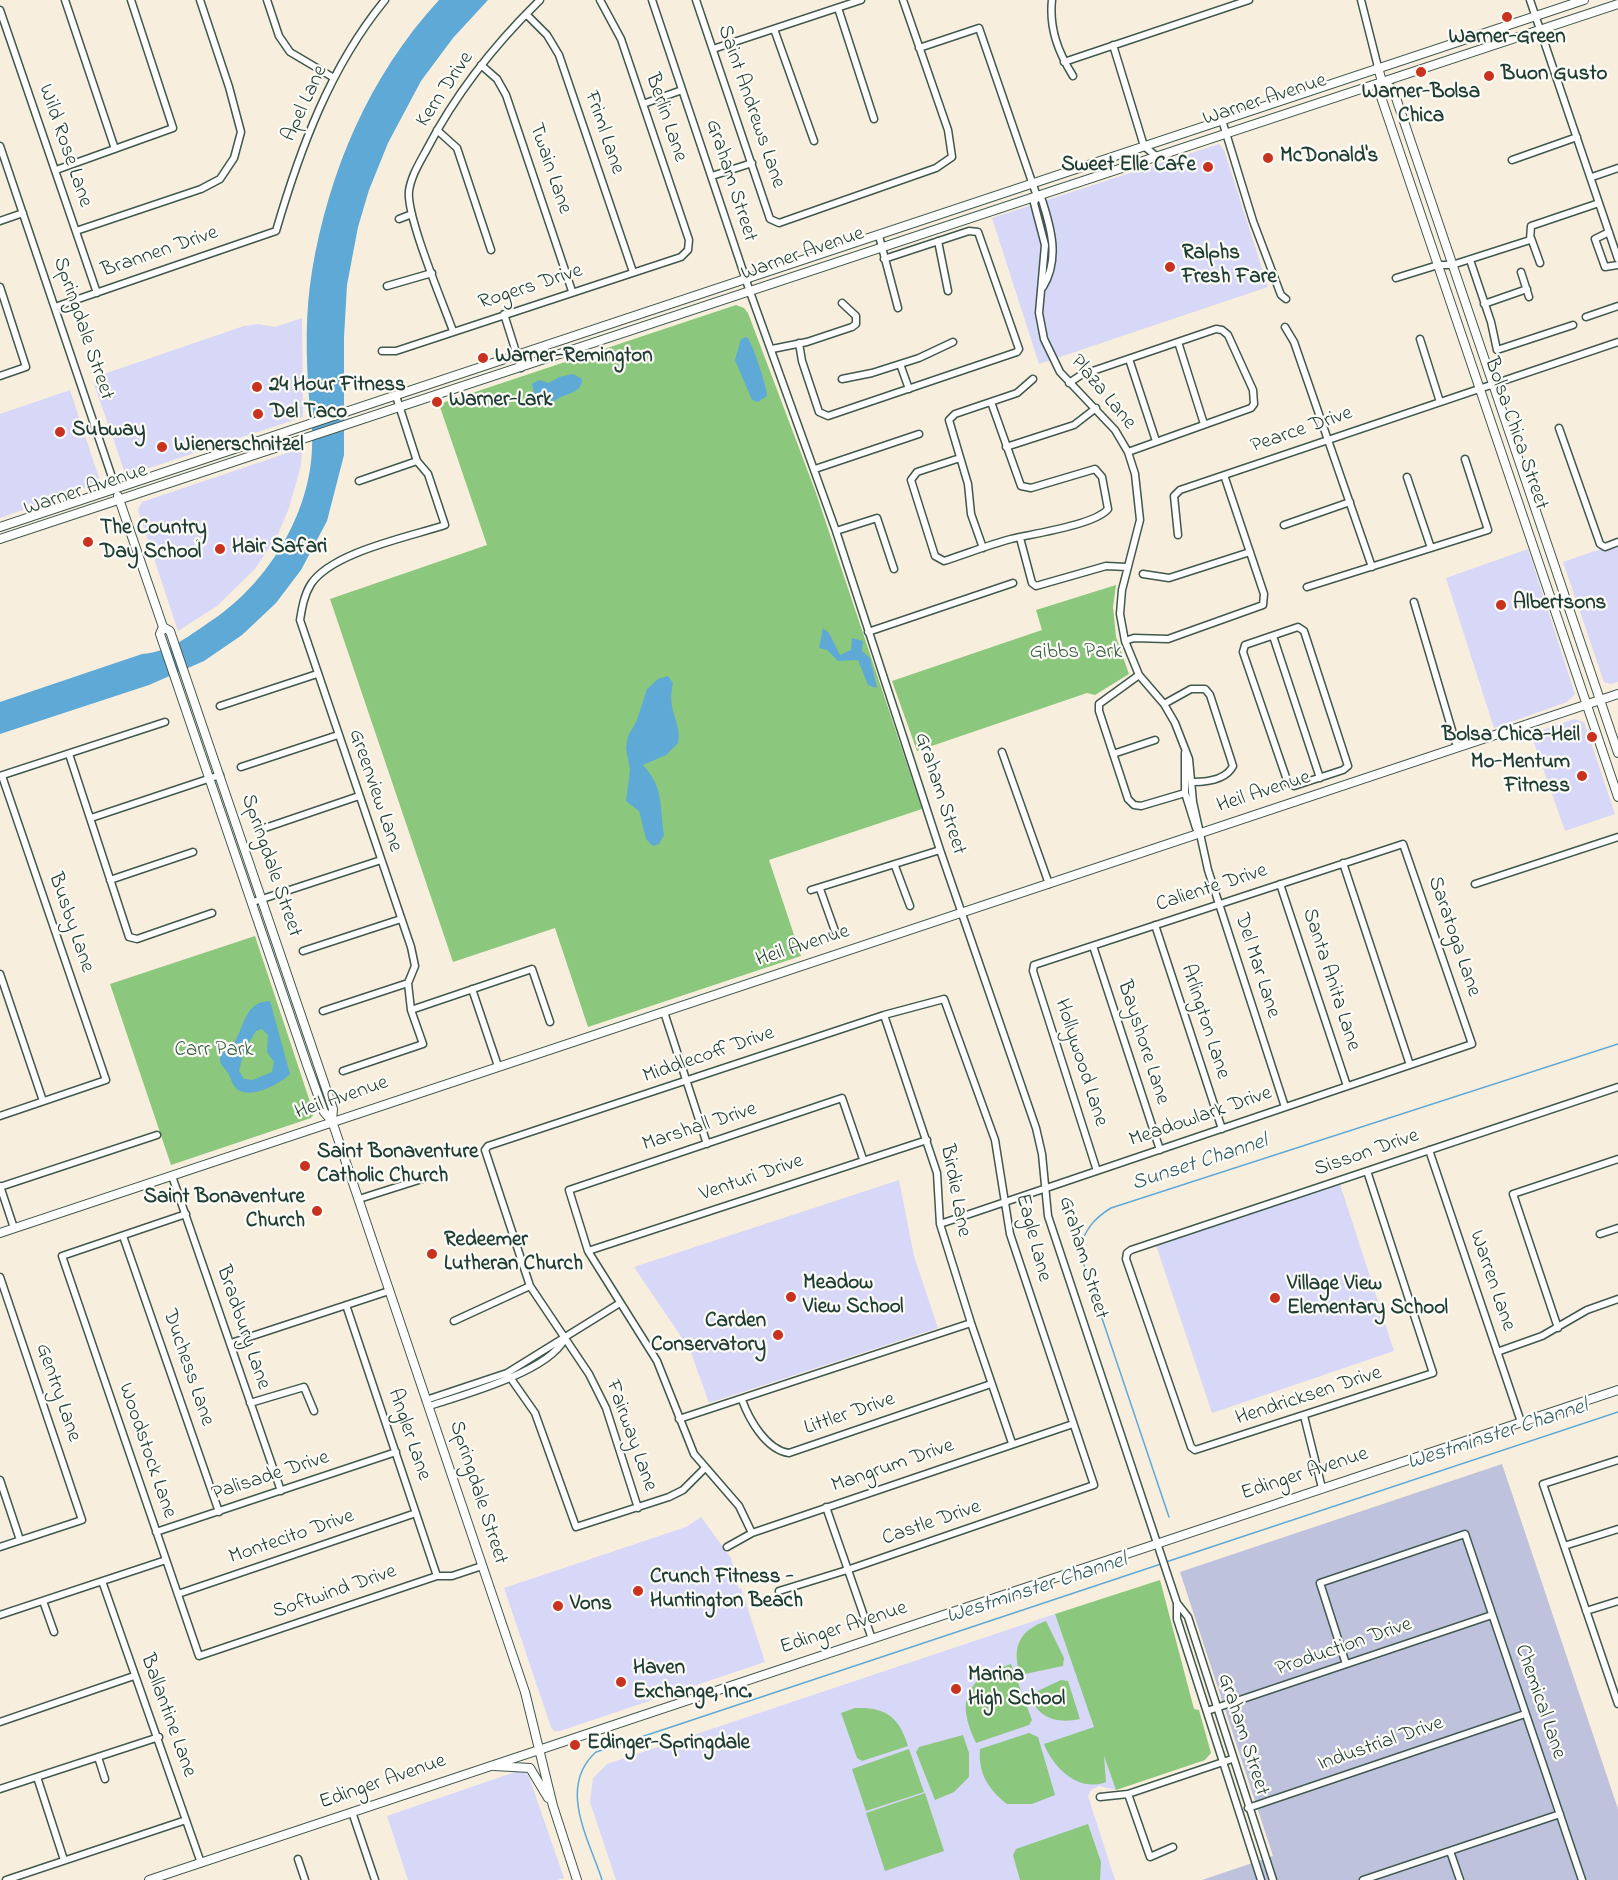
<!DOCTYPE html>
<html>
<head>
<meta charset="utf-8">
<style>
	body { margin:0 }
	canvas { display:block; background:#f8eedd }
</style>
</head>
<body>
<canvas width="1618" height="1880"></canvas>
<script>
const ctx = document.querySelector('canvas').getContext('2d');
ctx.lineJoin = 'round';
function paint(path, color) { ctx.fillStyle = color; ctx.fill(path, 'evenodd'); }
function trace(path, color, width, dash) { ctx.strokeStyle = color; ctx.lineWidth = width; ctx.lineCap = dash ? 'butt' : 'round'; ctx.setLineDash(dash || []); ctx.stroke(path); }
function drawText(font, color, halo, rows, align = 'center') {
  ctx.font = font + ' "Indie Flower",sans-serif'; ctx.lineWidth = 4.5; ctx.setLineDash([]); ctx.textBaseline = 'middle'; ctx.strokeStyle = halo; ctx.fillStyle = color; for (const [text, x, y, turn = 0] of rows) {
    ctx.save(); ctx.translate(x, y); ctx.rotate((+turn || 0) * Math.PI / 180); ctx.textAlign = isNaN(turn) ? turn : align; if (halo) ctx.strokeText(text, 0, 0); ctx.fillText(text, 0, 0); ctx.restore();
  }
}
const built = new Path2D(`
	M 1219,144 L 1224,150 L 1268,287 L 1039,364 L 992,218 Z
	M 302,318 L 303,417 L 131,474 L 124,470 L 94,384 L 95,377 L 244,326 L 258,324 L 275,327 Z
	M 70,390 L 99,478 L 98,483 L 0,518 L 0,414 Z
	M 302,448 L 301,465 L 289,508 L 278,534 L 255,569 L 217,606 L 178,631 L 138,510 L 142,502 Z
	M 1618,543 L 1618,682 L 1611,684 L 1604,682 L 1563,562 Z
	M 1528,549 L 1575,694 L 1567,702 L 1494,728 L 1446,578 Z
	M 1574,719 L 1584,722 L 1615,814 L 1565,831 L 1531,734 Z
	M 899,1180 L 914,1256 L 938,1328 L 709,1403 L 690,1350 L 634,1267 Z
	M 1340,1184 L 1394,1351 L 1212,1413 L 1156,1245 Z
	M 701,1517 L 731,1558 L 739,1589 L 741,1588 L 765,1662 L 560,1731 L 554,1731 L 551,1727 L 504,1588 L 686,1527 Z
	M 1055,1614 L 1116,1790 L 1099,1786 L 1091,1790 L 1088,1796 L 1115,1880 L 616,1880 L 590,1802 L 593,1778 L 607,1764 Z
	M 518,1771 L 525,1771 L 529,1777 L 564,1878 L 557,1880 L 408,1880 L 387,1816 Z`);
const industrial = new Path2D(`
	M 1502,1464 L 1618,1809 L 1618,1880 L 1202,1880 L 1273,1856 L 1180,1572 Z`);
const green = new Path2D(`
	M 736,305 L 744,308 L 748,313 L 816,493 L 922,809 L 769,860 L 801,956 L 588,1027 L 555,928 L 453,962 L 330,599 L 487,545 L 439,404 Z
	M 1116,585 L 1113,607 L 1116,637 L 1129,674 L 1095,695 L 1087,693 L 917,751 L 892,681 L 1042,630 L 1036,610 Z
	M 255,936 L 314,1114 L 311,1118 L 171,1165 L 110,984 Z
	M 1160,1580 L 1194,1709 L 1199,1710 L 1211,1753 L 1205,1760 L 1116,1790 L 1104,1756 L 1106,1782 C 1078,1793 1053,1767 1044,1744 L 1094,1727 L 1055,1614 Z
	M 1046,1621 L 1064,1658 L 1063,1666 L 1020,1675 C 1012,1648 1018,1631 1046,1621 Z
	M 1011,1664 L 1032,1720 L 1029,1725 L 976,1743 C 955,1699 966,1679 1011,1664 Z
	M 1061,1680 L 1068,1681 L 1080,1719 C 1055,1724 1039,1718 1029,1695 Z
	M 855,1708 C 885,1707 899,1716 908,1746 L 862,1761 L 857,1758 L 841,1713 Z
	M 1029,1733 L 1038,1737 L 1055,1795 L 1032,1804 L 1007,1804 C 988,1789 978,1773 980,1749 Z
	M 963,1735 L 969,1753 L 969,1777 L 954,1792 L 935,1800 L 916,1752 L 919,1747 Z
	M 909,1749 L 924,1792 L 866,1811 L 852,1769 Z
	M 925,1793 L 944,1851 L 885,1871 L 866,1813 Z
	M 1088,1824 L 1101,1862 L 1100,1880 L 1020,1880 L 1013,1855 L 1016,1849 Z`);
const water = new Path2D(`
	M 439,0 L 488,0 L 453,38 L 421,81 L 388,143 L 369,190 L 358,227 L 347,285 L 344,337 L 344,455 L 327,521 L 301,570 L 276,603 L 242,635 L 204,661 L 149,685 L 0,734 L 0,702 L 142,654 C 171,652 191,634 214,619 C 268,582 310,514 312,448 C 313,431 311,415 309,398 C 306,356 305,313 312,271 C 329,171 369,76 439,0 Z
	M 747,337 C 752,341 768,390 767,396 L 758,402 L 752,400 L 735,360 L 741,339 Z
	M 573,374 L 582,379 C 582,396 561,392 553,403 L 542,403 L 534,393 L 532,384 L 539,380 L 549,383 L 559,377 Z
	M 823,628 L 829,633 L 840,655 L 851,650 L 852,638 L 863,641 L 862,651 L 870,658 L 877,688 L 868,685 L 858,660 L 838,661 L 827,650 L 819,648 Z
	M 668,676 L 673,683 C 666,712 682,720 678,743 L 666,755 L 643,765 C 665,789 659,806 664,835 L 659,844 L 653,846 L 646,839 L 639,811 L 626,801 L 630,770 L 626,748 L 628,736 L 637,720 L 647,689 L 658,679 Z
	M 270,1001 L 290,1074 C 280,1084 250,1100 237,1089 C 232,1085 231,1078 228,1073 C 222,1064 217,1063 222,1052 C 247,1043 237,1002 270,1001 ZM 262,1029 L 268,1035 L 267,1052 L 274,1062 L 272,1072 L 253,1080 L 244,1079 L 239,1071 L 244,1051 L 256,1031 Z`);
const stream = new Path2D(`
	M 1169,1517 L 1079,1250 C 1085,1230 1093,1219 1111,1208 L 1618,1044
	M 1166,1562 L 1618,1412
	M 602,1880 C 589,1839 557,1787 596,1752 L 1161,1564`);
const minor = new Path2D(`
	M 65,0 L 115,149
	M 267,0 L 279,36 L 290,52 L 334,78
	M 652,0 L 750,292 L 836,531 L 940,850 L 1036,1128 L 1042,1154 L 1048,1216 L 1177,1603 L 1188,1617 L 1273,1880
	M 696,0 L 770,219 L 779,223 L 936,168 L 952,157 L 948,130 L 903,0
	M 1052,0 C 1049,28 1058,52 1073,76
	M 1361,0 L 1378,67
	M 1530,0 L 1618,259
	M 838,8 L 874,119
	M 0,10 L 97,293
	M 526,14 L 547,35 L 559,55 L 633,272
	M 774,29 L 814,141
	M 1113,45 L 1144,146 L 1156,156
	M 919,48 L 979,28 L 1033,185 L 1037,196 L 1042,200 C 1051,228 1060,259 1043,287
	M 713,49 L 861,0
	M 1064,62 L 1249,0
	M 481,65 L 497,79 L 506,95 L 572,291
	M 643,104 L 682,90
	M 1222,120 L 1253,221 L 1281,295 L 1286,299
	M 437,130 L 457,148 L 491,250
	M 0,146 L 116,489
	M 1512,160 L 1577,137
	M 56,170 L 173,128 L 131,0
	M 712,176 L 752,163
	M 1592,177 L 1618,168
	M 1037,196 L 1034,203 L 1045,245 L 1039,313 L 1044,339 L 1060,372 L 1115,430 L 1128,452 L 1135,474 L 1140,520 L 1122,590 L 1120,614 L 1125,641 L 1139,675 L 1164,704 L 1175,723 L 1189,759 L 1193,802 L 1208,870 L 1285,1107
	M 399,219 L 412,214
	M 0,221 L 23,213
	M 76,231 L 201,189 L 220,179 L 234,158 L 241,132 L 229,87 L 200,0
	M 1609,232 L 1595,239 L 1605,267 L 1618,265
	M 879,236 L 898,308
	M 1531,238 L 1540,263
	M 938,241 L 948,291
	M 1470,260 L 1491,322 L 1497,350 L 1573,325
	M 1521,272 L 1529,297
	M 1396,278 L 1438,265 L 1452,265 L 1530,240 L 1531,226 L 1599,203
	M 387,286 L 432,273
	M 0,287 L 26,367 L 0,376
	M 1484,304 L 1527,289
	M 55,307 L 276,231 C 300,149 330,67 385,0
	M 504,314 L 521,368
	M 1586,317 L 1618,306
	M 1285,327 L 1294,342 L 1372,567
	M 453,331 C 443,303 406,216 409,191 C 411,176 420,162 427,149 C 456,93 495,44 540,0
	M 1420,339 L 1440,402
	M 1178,342 L 1204,424
	M 799,343 L 802,361 L 819,412 L 828,416 L 1017,352 L 1019,349 L 978,232 L 969,231 L 884,259
	M 772,349 L 807,342 L 852,327 L 856,324 L 856,316 L 842,303
	M 382,351 L 396,351 L 681,257 L 688,250 L 689,240 L 621,39 L 600,0
	M 1129,359 L 1156,441
	M 900,364 L 909,389
	M 842,379 L 872,373 L 919,358 L 953,342
	M 1069,383 L 1081,375 L 1216,329 L 1222,330 L 1228,335 L 1253,390 L 1254,404 L 1251,408 L 1128,452
	M 1559,428 L 1600,544 L 1605,547 L 1618,542
	M 1006,447 L 1074,425 L 1096,408
	M 960,458 L 917,472 L 911,480 L 935,556 L 944,561 C 966,554 988,545 1011,539 C 1031,534 1095,525 1108,509 L 1102,477 L 1095,469 L 1031,488 L 1021,486 L 991,402
	M 815,469 L 919,434
	M 1407,477 L 1431,548
	M 359,481 L 417,461
	M 1284,525 L 1350,502
	M 836,531 L 877,518 L 894,569
	M 1178,535 L 1174,496 L 1180,490 L 1618,342
	M 1020,538 L 1032,583 L 1036,586 L 1106,566 L 1127,567
	M 983,548 L 971,514 L 968,484 L 949,420 L 955,414 L 1017,393 L 1033,379
	M 1143,574 L 1169,578 L 1250,552
	M 1307,587 L 1488,530 L 1465,459
	M 1414,602 L 1457,747
	M 1298,627 L 1304,631 L 1348,766 L 1343,770 L 1294,786 L 1288,783 L 1243,652 L 1245,645 Z
	M 868,632 L 1013,583
	M 1273,636 L 1320,778
	M 1125,641 L 1134,638 L 1168,639 L 1263,605 L 1264,594 L 1224,475
	M 1139,675 L 1099,704 L 1099,711 L 1128,799 L 1134,805 L 1141,806 L 1185,793
	M 1164,704 L 1191,689 L 1205,689 L 1210,695 L 1233,766 C 1226,780 1207,782 1193,782
	M 220,706 L 317,674
	M 1002,752 L 1049,884
	M 1185,753 L 1185,793 L 1196,828
	M 69,754 L 129,937 L 137,939 L 212,913
	M 1113,754 L 1155,740
	M 241,767 L 338,735
	M 0,776 L 165,722
	M 91,818 L 220,775
	M 262,829 L 359,796
	M 1343,863 L 1410,1065
	M 895,866 L 910,906
	M 110,880 L 193,852
	M 1280,884 L 1347,1086
	M 1475,884 L 1618,837
	M 820,889 L 835,931
	M 811,890 L 940,850
	M 253,902 L 381,860
	M 1155,925 L 1222,1129
	M 1093,946 L 1160,1150
	M 303,951 L 401,919
	M 0,974 L 43,1101
	M 472,989 L 498,1066
	M 411,1010 L 532,969 L 550,1022
	M 323,1011 L 408,983
	M 664,1012 L 707,1144
	M 884,1015 L 937,1173 L 940,1224 L 971,1323 L 1012,1443
	M 343,1071 L 423,1044 L 411,1010 L 408,983 L 415,966 L 411,947 L 300,620 C 302,608 304,595 311,584 C 332,552 409,537 445,525 L 428,474 L 417,461 L 396,396
	M 0,1116 L 106,1080 L 2,776
	M 1429,1150 L 1521,1422
	M 1367,1171 L 1433,1373 L 1195,1450 L 1191,1447 L 1126,1259 L 1127,1253 L 1131,1250 L 1618,1087
	M 172,1176 L 281,1491
	M 0,1186 L 14,1228
	M 0,1187 L 157,1135
	M 359,1199 L 422,1179
	M 186,1214 L 62,1256 L 199,1656 L 437,1576 L 452,1576 L 482,1566
	M 940,1224 L 1472,1044 L 1403,844 L 1034,965 L 1033,971 L 1097,1171
	M 1600,1234 L 1618,1228
	M 123,1236 L 219,1512
	M 588,1251 L 927,1140
	M 0,1277 L 82,1520 L 0,1547
	M 346,1305 L 437,1576
	M 454,1321 L 530,1286
	M 1558,1328 L 1513,1194 L 1618,1159
	M 231,1343 L 389,1291
	M 1497,1352 L 1542,1336 L 1587,1310 L 1618,1299
	M 507,1373 L 535,1413 L 576,1527 L 669,1497 L 683,1490 L 705,1468
	M 426,1400 L 507,1373 L 620,1303
	M 742,1400 C 749,1419 766,1450 789,1453 L 991,1384
	M 250,1403 L 304,1387 L 314,1411
	M 429,1406 C 463,1395 547,1372 564,1340
	M 1304,1416 L 1322,1488
	M 679,1419 L 971,1323
	M 1618,1460 L 1543,1484 L 1618,1704
	M 0,1480 L 20,1540
	M 826,1507 L 872,1639
	M 638,1508 L 606,1408 L 589,1374 L 530,1286 L 485,1150 L 488,1146 L 884,1015 L 944,999 L 995,1140 L 1010,1234 L 1094,1485 L 847,1570 L 779,1591
	M 156,1532 L 396,1452
	M 752,1533 L 739,1506 L 694,1454 L 657,1361 L 588,1251 L 569,1190 L 842,1098 L 863,1159
	M 1564,1546 L 1618,1529
	M 727,1547 L 752,1533 L 1073,1424
	M 102,1581 L 201,1863
	M 178,1594 L 416,1513
	M 43,1601 L 54,1632
	M 1177,1603 L 1177,1619 L 1261,1880
	M 1586,1611 L 1618,1601
	M 0,1615 L 166,1560
	M 1346,1664 L 1320,1583 L 1465,1534 L 1582,1880
	M 1207,1711 L 1492,1615
	M 0,1722 L 134,1676
	M 98,1757 L 105,1779
	M 37,1777 L 64,1860
	M 0,1789 L 159,1737
	M 1128,1794 L 1150,1857 L 1173,1847
	M 1100,1797 L 1128,1794 L 1232,1759
	M 1248,1808 L 1525,1714
	M 352,1812 L 375,1880
	M 1450,1851 L 1460,1880
	M 298,1859 L 305,1880
	M 6,1880 L 186,1820
	M 1363,1880 L 1560,1814`);
const major = new Path2D(`
	M 1378,67 L 1382,82 L 1380,94 L 1618,797
	M 1382,82 L 1393,89 L 1618,753
	M 118,496 L 163,627 L 160,634 L 307,1065 L 324,1112 L 332,1121
	M 0,527 L 1584,0
	M 0,539 L 1618,4
	M 163,627 L 170,631 L 333,1109 L 332,1121 L 525,1692 L 553,1806 L 577,1880
	M 0,1233 L 1618,694
	M 494,1766 L 530,1768 L 548,1798
	M 149,1880 L 1618,1390`);
const markers = [
	[1507,17,6,"#c8321e"],
	[1421,72,6,"#c8321e"],
	[1489,76,6,"#c8321e"],
	[1268,158,6,"#c8321e"],
	[1208,167,6,"#c8321e"],
	[1170,267,6,"#c8321e"],
	[483,358,6,"#c8321e"],
	[257,387,6,"#c8321e"],
	[437,402,6,"#c8321e"],
	[258,414,6,"#c8321e"],
	[60,432,6,"#c8321e"],
	[162,447,6,"#c8321e"],
	[88,542,6,"#c8321e"],
	[220,549,6,"#c8321e"],
	[1501,605,6,"#c8321e"],
	[1592,737,6,"#c8321e"],
	[1582,776,6,"#c8321e"],
	[305,1166,6,"#c8321e"],
	[317,1211,6,"#c8321e"],
	[432,1254,6,"#c8321e"],
	[791,1297,6,"#c8321e"],
	[1275,1298,6,"#c8321e"],
	[778,1335,6,"#c8321e"],
	[638,1591,6,"#c8321e"],
	[558,1606,6,"#c8321e"],
	[621,1682,6,"#c8321e"],
	[956,1689,6,"#c8321e"],
	[575,1745,6,"#c8321e"]
];
const poiNames = [
	["Warner-Green",1507,39,"center"],
	["Buon Gusto",1501,76],
	["Warner-Bolsa",1421,94,"center"],
	["Chica",1421,118,"center"],
	["McDonald's",1280,158],
	["Sweet Elle Cafe",1196,167,"right"],
	["Ralphs",1182,255],
	["Fresh Fare",1182,279],
	["Warner-Remington",495,358],
	["24 Hour Fitness",269,387],
	["Warner-Lark",449,402],
	["Del Taco",270,414],
	["Subway",72,432],
	["Wienerschnitzel",174,447],
	["The Country",100,530],
	["Day School",100,554],
	["Hair Safari",232,549],
	["Albertsons",1513,605],
	["Bolsa Chica-Heil",1580,737,"right"],
	["Mo-Mentum",1570,764,"right"],
	["Fitness",1570,788,"right"],
	["Saint Bonaventure",317,1154],
	["Catholic Church",317,1178],
	["Saint Bonaventure",305,1199,"right"],
	["Church",305,1223,"right"],
	["Redeemer",444,1242],
	["Lutheran Church",444,1266],
	["Meadow",803,1285],
	["View School",803,1309],
	["Village View",1287,1286],
	["Elementary School",1287,1310],
	["Carden",766,1323,"right"],
	["Conservatory",766,1347,"right"],
	["Crunch Fitness -",650,1579],
	["Huntington Beach",650,1603],
	["Vons",570,1606],
	["Haven",633,1670],
	["Exchange, Inc.",633,1694],
	["Marina",968,1677],
	["High School",968,1701],
	["Edinger-Springdale",587,1745]
];
const streetNames = [
	["Kern Drive",446,90,-56],
	["Warner Avenue",1265,101,-18],
	["Apel Lane",306,104,-65],
	["Saint Andrews Lane",750,107,71],
	["Berlin Lane",665,118,71],
	["Friml Lane",603,133,71],
	["Wild Rose Lane",64,146,71],
	["Twain Lane",549,169,71],
	["Graham Street",730,181,72],
	["Brannen Drive",160,253,-19],
	["Warner Avenue",803,255,-19],
	["Rogers Drive",531,288,-18],
	["Springdale Street",82,329,71],
	["Plaza Lane",1102,393,50],
	["Pearce Drive",1302,431,-19],
	["Bolsa Chica Street",1515,434,71],
	["Warner Avenue",86,491,-18],
	["Greenview Lane",374,791,71],
	["Heil Avenue",1264,793,-18],
	["Graham Street",939,794,72],
	["Springdale Street",270,866,71],
	["Caliente Drive",1212,889,-18],
	["Busby Lane",70,923,71],
	["Saratoga Lane",1453,937,71],
	["Heil Avenue",803,947,-18],
	["Del Mar Lane",1256,966,72],
	["Santa Anita Lane",1330,980,72],
	["Arlington Lane",1204,1022,72],
	["Bayshore Lane",1142,1043,72],
	["Middlecoff Drive",709,1056,-19],
	["Hollywood Lane",1080,1063,72],
	["Heil Avenue",342,1099,-19],
	["Meadowlark Drive",1201,1118,-19],
	["Marshall Drive",700,1128,-18],
	["Sisson Drive",1367,1154,-19],
	["Venturi Drive",752,1179,-19],
	["Birdie Lane",954,1191,79],
	["Eagle Lane",1032,1238,75],
	["Graham Street",1082,1258,73],
	["Warren Lane",1491,1281,71],
	["Bradbury Lane",242,1328,71],
	["Duchess Lane",187,1368,71],
	["Gentry Lane",57,1393,71],
	["Hendricksen Drive",1309,1397,-18],
	["Littler Drive",850,1415,-19],
	["Angler Lane",408,1435,71],
	["Fairway Lane",630,1436,70],
	["Woodstock Lane",146,1451,71],
	["Mangrum Drive",893,1467,-19],
	["Edinger Avenue",1305,1475,-18],
	["Palisade Drive",271,1477,-18],
	["Springdale Street",477,1493,72],
	["Castle Drive",932,1524,-19],
	["Montecito Drive",292,1538,-19],
	["Softwind Drive",335,1593,-19],
	["Edinger Avenue",844,1629,-18],
	["Production Drive",1344,1648,-19],
	["Chemical Lane",1539,1702,71],
	["Ballantine Lane",167,1716,70],
	["Graham Street",1242,1735,72],
	["Industrial Drive",1381,1745,-19],
	["Edinger Avenue",383,1783,-19]
];
const parkNames = [
	["Gibbs Park",1076,654],
	["Carr Park",214,1052]
];
const waterNames = [
	["Sunset Channel",1200,1164,-18],
	["Westminster Channel",1498,1436,-18],
	["Westminster Channel",1037,1590,-18]
];
paint(built, '#d7d7f8');
paint(industrial, '#bfc2dd');
paint(green, '#8bc77c');
paint(water, '#5fa9d7');
trace(stream, '#5fa9d7', 1.5);
trace(minor, '#40584d', 9);
trace(major, '#40584d', 10);
trace(minor, '#fff', 6);
trace(major, '#fff', 8);
for (const [x, y, r, color] of markers) { const dot = new Path2D(); dot.arc(x, y, r, 0, 2 * Math.PI); ctx.fillStyle = color; ctx.fill(dot); trace(dot, '#fdfcf7', 2); }
drawText('bold 21px', '#1f3d34', '#fdfcf7', poiNames, 'left');
drawText('21px', '#1f3d34', '#fdfcf7', streetNames);
drawText('21px', '#3a6046', '#fdfcf7', parkNames);
drawText('italic 22px', '#325d65', '#fdfcf7', waterNames);
</script>
</body>
</html>
